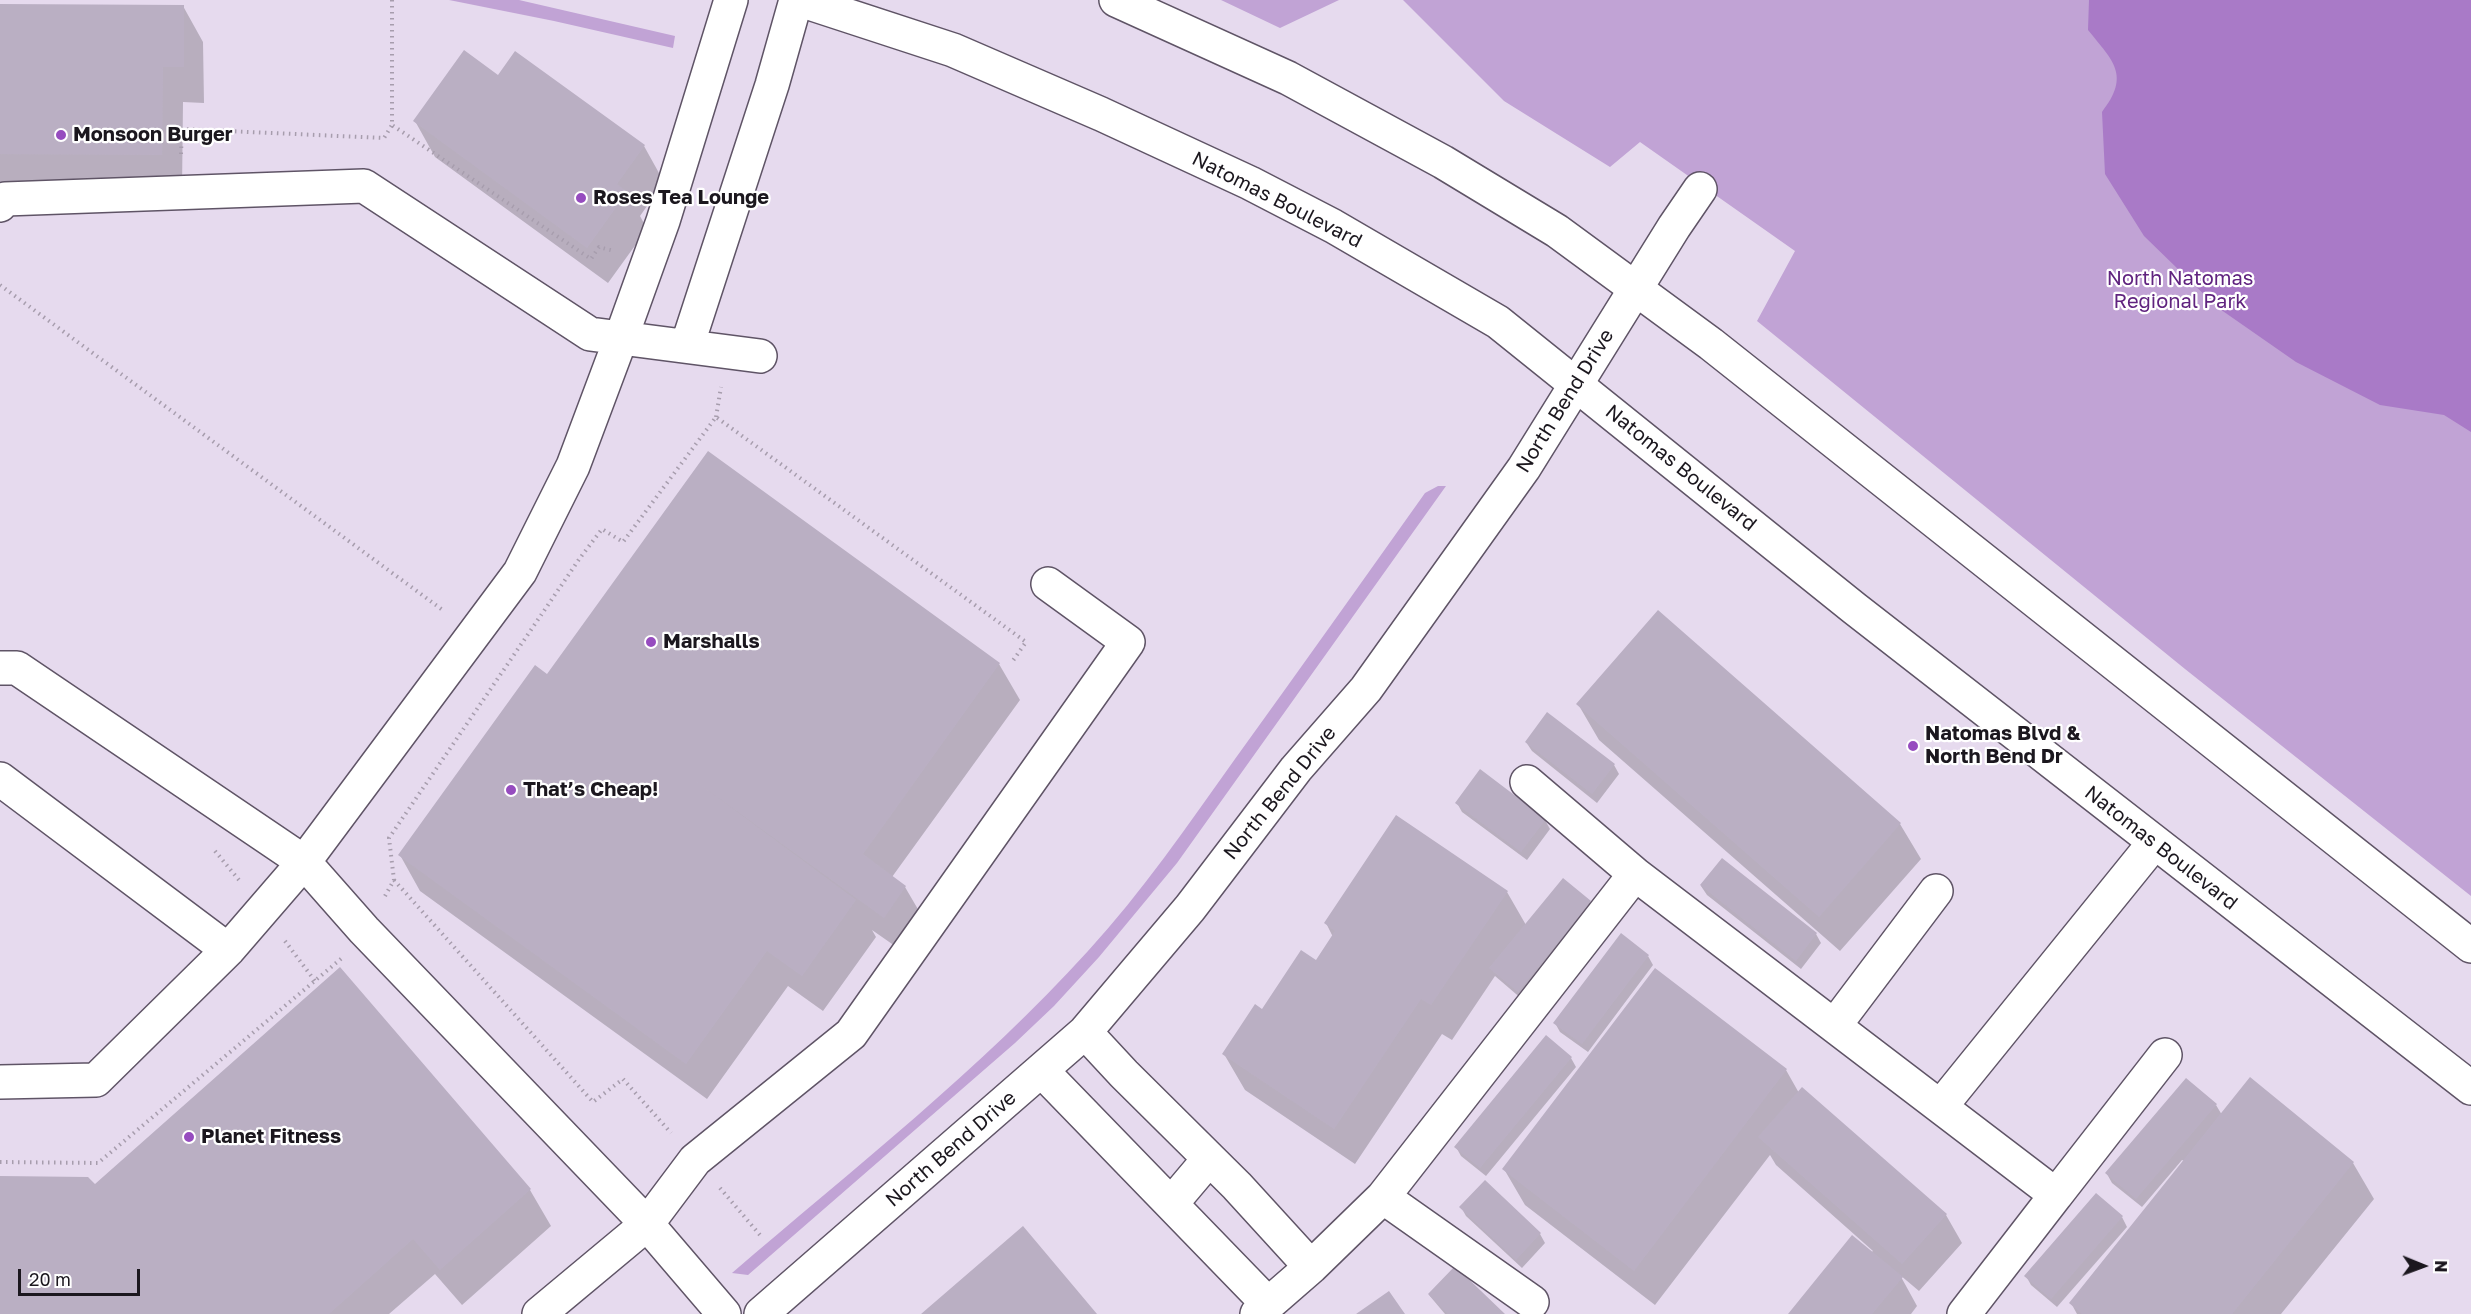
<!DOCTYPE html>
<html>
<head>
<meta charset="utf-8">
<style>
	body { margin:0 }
	#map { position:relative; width:2471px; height:1314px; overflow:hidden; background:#e6daee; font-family:"Golos Text",sans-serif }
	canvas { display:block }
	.north { position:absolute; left:2393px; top:1236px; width:60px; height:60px; -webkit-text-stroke:4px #fff; paint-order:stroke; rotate:91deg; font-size:16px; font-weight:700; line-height:24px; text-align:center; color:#1b171e }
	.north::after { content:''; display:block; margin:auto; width:21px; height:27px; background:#1b171e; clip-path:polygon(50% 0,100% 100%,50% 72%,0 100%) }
	.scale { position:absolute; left:18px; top:1269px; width:122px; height:27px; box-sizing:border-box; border:3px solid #1b171e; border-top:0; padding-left:8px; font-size:18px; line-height:21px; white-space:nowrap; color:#1b171e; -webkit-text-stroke:4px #fff; paint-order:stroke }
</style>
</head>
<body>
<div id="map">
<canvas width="2471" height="1314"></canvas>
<div class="north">N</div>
<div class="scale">20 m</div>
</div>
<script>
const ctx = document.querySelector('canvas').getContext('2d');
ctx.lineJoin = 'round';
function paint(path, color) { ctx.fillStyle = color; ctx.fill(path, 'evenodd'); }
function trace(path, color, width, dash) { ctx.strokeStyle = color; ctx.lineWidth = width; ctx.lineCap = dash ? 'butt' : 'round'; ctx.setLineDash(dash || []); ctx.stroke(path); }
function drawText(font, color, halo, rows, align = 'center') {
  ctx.font = font + ' "Golos Text",sans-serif'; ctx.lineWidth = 4.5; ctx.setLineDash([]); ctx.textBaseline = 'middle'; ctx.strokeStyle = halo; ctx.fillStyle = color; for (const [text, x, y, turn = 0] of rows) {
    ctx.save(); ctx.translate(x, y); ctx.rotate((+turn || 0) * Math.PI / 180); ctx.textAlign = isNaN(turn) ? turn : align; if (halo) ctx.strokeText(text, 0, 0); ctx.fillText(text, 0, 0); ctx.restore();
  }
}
const green = new Path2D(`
	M 449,0 L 519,0 L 675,36 L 673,48 L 554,21 Z
	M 1221,0 L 1339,0 L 1280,28 Z
	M 1403,0 L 2471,0 L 2471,896 L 2185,669 L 1757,321 L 1795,251 L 1640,142 L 1610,167 L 1504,101 Z
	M 1438,486 L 1446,486 L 1177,863 L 1099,957 L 1054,1006 L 1015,1043 L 748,1275 L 732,1273 C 853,1169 980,1070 1088,951 C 1142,892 1188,825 1235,759 C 1299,670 1362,582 1425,493 Z`);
const water = new Path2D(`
	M 2089,0 L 2471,0 L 2471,432 L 2444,415 L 2380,405 L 2296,362 L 2217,307 L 2144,236 L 2105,174 L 2102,112 C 2131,75 2113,61 2088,30 Z`);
const shadow = new Path2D(`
	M 0,5 L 183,6 L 203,42 L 204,103 L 183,102 L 182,190 L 0,190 Z
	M 499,77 L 644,146 L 664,182 L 640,216 L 647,229 L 608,283 L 435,157 L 415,121 Z
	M 999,664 L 1020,700 L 892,877 L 905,887 L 926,923 L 905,953 L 872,930 L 876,937 L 823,1011 L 788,986 L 707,1099 L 420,891 L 400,855 L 548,676 Z
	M 1578,704 L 1900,824 L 1921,859 L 1840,951 L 1599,740 Z
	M 1526,742 L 1614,765 L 1619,774 L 1597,803 L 1532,751 Z
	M 1457,803 L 1545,820 L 1550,829 L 1527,860 L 1462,812 Z
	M 1722,860 L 1816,934 L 1821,943 L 1801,969 L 1707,895 L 1701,886 Z
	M 1507,892 L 1526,925 L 1590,902 L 1595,911 L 1523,1000 L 1495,976 L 1452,1040 L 1442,1034 L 1355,1164 L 1245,1090 L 1224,1054 L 1262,1011 L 1316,962 L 1333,937 L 1326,923 Z
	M 1648,956 L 1653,965 L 1588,1052 L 1560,1032 L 1555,1023 Z
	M 340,969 L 530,1190 L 551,1226 L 462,1305 L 435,1274 L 389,1314 L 0,1314 L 0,1177 L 95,1186 Z
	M 1655,970 L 1786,1070 L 1799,1093 L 1946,1215 L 1962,1243 L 1919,1291 L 1900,1275 L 1917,1306 L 1911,1314 L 1790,1314 L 1873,1251 L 1776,1165 L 1770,1155 L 1655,1305 L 1525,1205 L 1504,1169 Z
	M 1547,1037 L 1571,1058 L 1576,1067 L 1486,1176 L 1461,1156 L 1456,1147 Z
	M 2250,1080 L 2353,1163 L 2374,1199 L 2281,1314 L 2077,1314 L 2071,1303 L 2184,1161 L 2182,1160 L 2142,1207 L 2112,1183 L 2107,1174 L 2216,1105 L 2222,1115 Z
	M 1461,1207 L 1540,1234 L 1545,1243 L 1522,1268 L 1466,1216 Z
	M 2122,1217 L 2127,1227 L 2057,1307 L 2031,1285 L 2026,1276 Z
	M 1429,1295 L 1503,1314 L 1445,1314 Z`);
const building = new Path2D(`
	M 0,4 L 184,5 L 184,67 L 163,67 L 162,155 L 0,154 Z
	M 464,50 L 498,75 L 515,51 L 645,145 L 617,184 L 627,192 L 587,248 L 413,121 Z
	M 708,451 L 1000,663 L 863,854 L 906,886 L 884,918 L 694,780 L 856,900 L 802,976 L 767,951 L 686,1064 L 398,855 L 535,665 L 547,674 Z
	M 1658,610 L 1901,823 L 1819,917 L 1576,704 Z
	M 1547,712 L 1615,764 L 1592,794 L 1525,742 Z
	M 1480,769 L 1546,819 L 1521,852 L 1455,803 Z
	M 1396,815 L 1508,891 L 1431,1005 L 1421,999 L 1334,1129 L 1222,1054 L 1255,1004 L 1262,1009 L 1301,950 L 1316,960 L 1335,931 L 1324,923 Z
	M 1722,858 L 1817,933 L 1796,961 L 1700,885 Z
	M 1563,878 L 1591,901 L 1518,992 L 1489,968 Z
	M 1621,933 L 1649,955 L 1582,1044 L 1553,1023 Z
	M 340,967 L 531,1189 L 440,1270 L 413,1239 L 329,1314 L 0,1314 L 0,1176 L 88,1177 L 95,1184 Z
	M 1655,968 L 1787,1069 L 1634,1271 L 1502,1169 Z
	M 1546,1035 L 1572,1057 L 1480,1168 L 1454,1147 Z
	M 2250,1077 L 2354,1162 L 2232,1314 L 2082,1314 L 2069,1303 Z
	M 2186,1078 L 2217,1104 L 2136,1199 L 2105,1173 Z
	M 1802,1087 L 1947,1214 L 1902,1264 L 1758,1137 Z
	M 1485,1180 L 1541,1233 L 1516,1260 L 1459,1207 Z
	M 2096,1193 L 2123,1216 L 2051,1299 L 2024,1276 Z
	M 1023,1226 L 1097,1314 L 921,1314 Z
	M 1852,1235 L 1903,1277 L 1872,1314 L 1788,1314 Z
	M 1455,1266 L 1505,1314 L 1448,1314 L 1428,1294 Z
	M 1389,1291 L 1405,1314 L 1356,1314 Z`);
const path = new Path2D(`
	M 392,0 L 392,125 L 591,259 L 599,247 L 614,251
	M 181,154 L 182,129 L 384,138 L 392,125
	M 0,285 L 444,611
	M 716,417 L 721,387
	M 215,851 L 239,880
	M 394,880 L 593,1102 L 623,1079 L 671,1133
	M 385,896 L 394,880 L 389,838 L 580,558 L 602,529 L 623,542 L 716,417 L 1026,642 L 1012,662
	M 285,941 L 315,981
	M 0,1162 L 98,1163 L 342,958
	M 720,1188 L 760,1235`);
const minor = new Path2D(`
	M 0,205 L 5,199 L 364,186 L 590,334 L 760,356
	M 687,346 L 772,85 L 796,0
	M 0,668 L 17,668 L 304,862 L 364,930 L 647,1224 L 724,1314
	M 0,779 L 228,950 L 96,1080 L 0,1082
	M 1527,782 L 1635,874
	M 228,950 L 304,862 L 520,572 L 573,466 L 621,338 L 663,221 L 731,0
	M 1835,1025 L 1936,891
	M 1085,1032 L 1124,1074 L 1237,1186 L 1311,1267
	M 1042,1071 L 1268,1304
	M 1941,1106 L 2154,843
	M 2056,1195 L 2165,1055
	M 1383,1197 L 1532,1302
	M 1171,1204 L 1209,1159
	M 539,1314 L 647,1224 L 695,1160 L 851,1034 L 1128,642 L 1048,584
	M 761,1314 L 1085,1032 L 1190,908 L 1296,769 L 1366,689 L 1524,468 L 1674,227 L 1700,189
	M 1257,1314 L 1311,1267 L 1383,1197 L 1635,874 L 2056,1195 L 1964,1314`);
const major = new Path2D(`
	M 800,0 L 953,50 L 1101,114 L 1250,183 L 1333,226 L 1498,322 L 1854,608 L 2471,1088
	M 1116,0 L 1288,78 L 1443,162 L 1557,231 L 1711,344 L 2471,946`);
const markers = [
	[61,135,6,"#964cbf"],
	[581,198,6,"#964cbf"],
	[651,642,6,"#964cbf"],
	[1913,746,6,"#964cbf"],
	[511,790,6,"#964cbf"],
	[189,1137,6,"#964cbf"]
];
const poiNames = [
	["Monsoon Burger",73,135],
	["Roses Tea Lounge",593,198],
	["Marshalls",663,642],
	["Natomas Blvd &",1925,734],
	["North Bend Dr",1925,757],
	["That’s Cheap!",523,790],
	["Planet Fitness",201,1137]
];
const streetNames = [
	["Natomas Boulevard",1277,200,27],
	["North Bend Drive",1565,401,-58],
	["Natomas Boulevard",1681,468,39],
	["North Bend Drive",1280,793,-51],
	["Natomas Boulevard",2161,848,38],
	["North Bend Drive",951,1149,-41]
];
const parkNames = [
	["North Natomas",2180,279],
	["Regional Park",2180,302]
];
paint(green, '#c1a3d5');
paint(water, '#a97ac7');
paint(shadow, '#0003');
paint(building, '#baafc3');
trace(minor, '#5f5466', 36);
trace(major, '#5f5466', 36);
trace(path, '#a79dad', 4, [1.5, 4.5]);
trace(minor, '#fff', 33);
trace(major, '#fff', 33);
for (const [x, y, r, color] of markers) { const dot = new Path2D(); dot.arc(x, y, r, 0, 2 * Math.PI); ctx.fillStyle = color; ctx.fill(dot); trace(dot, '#fff', 2); }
drawText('bold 20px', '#1b171e', '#fff', poiNames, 'left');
drawText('20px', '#1b171e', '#fff', streetNames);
drawText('20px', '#60237f', '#fff', parkNames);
</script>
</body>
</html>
